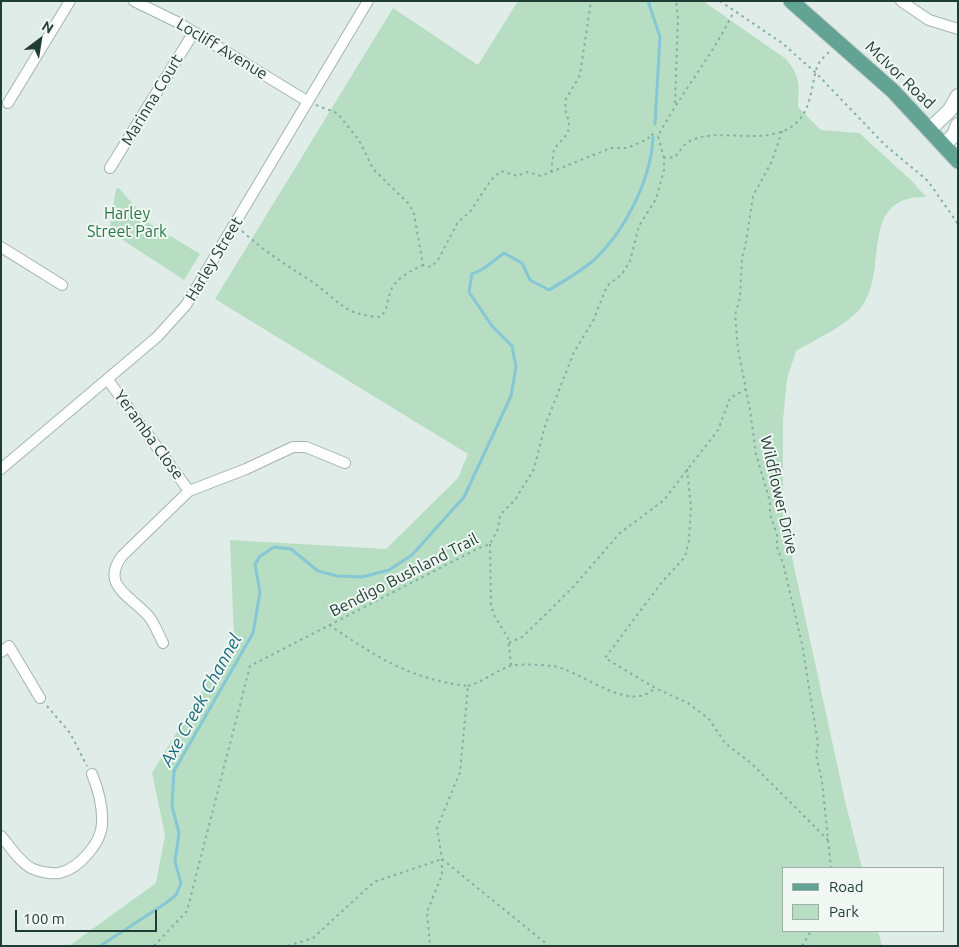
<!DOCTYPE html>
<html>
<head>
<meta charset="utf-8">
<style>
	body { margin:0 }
	#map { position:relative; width:959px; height:947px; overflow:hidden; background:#e0ece7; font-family:Ubuntu,sans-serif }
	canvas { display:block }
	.frame { position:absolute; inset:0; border:2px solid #203d35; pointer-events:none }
	.legend { position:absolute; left:782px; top:867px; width:162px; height:65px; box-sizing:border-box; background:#f1f8f4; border:1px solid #9dada8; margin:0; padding:6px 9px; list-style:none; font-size:15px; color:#203d35 }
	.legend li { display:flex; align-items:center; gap:10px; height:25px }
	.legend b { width:25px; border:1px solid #9dada8 }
	.north { position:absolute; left:15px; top:15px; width:50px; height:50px; -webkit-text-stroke:4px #f1f8f4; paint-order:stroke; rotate:31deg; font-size:14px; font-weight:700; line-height:20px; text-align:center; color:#203d35 }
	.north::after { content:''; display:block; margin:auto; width:18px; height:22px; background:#203d35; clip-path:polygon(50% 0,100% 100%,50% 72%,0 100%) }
	.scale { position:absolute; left:15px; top:910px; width:142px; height:22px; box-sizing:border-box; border:2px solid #203d35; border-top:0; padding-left:6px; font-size:15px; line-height:18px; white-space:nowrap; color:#203d35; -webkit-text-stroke:4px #f1f8f4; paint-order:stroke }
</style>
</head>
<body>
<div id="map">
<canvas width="959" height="947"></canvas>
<div class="frame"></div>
<ul class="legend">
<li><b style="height:6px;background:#62a393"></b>Road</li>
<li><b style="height:14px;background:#b7dec2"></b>Park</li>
</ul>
<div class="north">N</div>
<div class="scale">100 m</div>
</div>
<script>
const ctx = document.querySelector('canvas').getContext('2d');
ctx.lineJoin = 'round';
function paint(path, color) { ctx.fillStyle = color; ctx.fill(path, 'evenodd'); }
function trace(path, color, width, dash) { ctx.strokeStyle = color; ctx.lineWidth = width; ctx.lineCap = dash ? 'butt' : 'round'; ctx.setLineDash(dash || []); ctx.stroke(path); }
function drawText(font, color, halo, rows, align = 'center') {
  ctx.font = font + ' Ubuntu,sans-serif'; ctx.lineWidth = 4; ctx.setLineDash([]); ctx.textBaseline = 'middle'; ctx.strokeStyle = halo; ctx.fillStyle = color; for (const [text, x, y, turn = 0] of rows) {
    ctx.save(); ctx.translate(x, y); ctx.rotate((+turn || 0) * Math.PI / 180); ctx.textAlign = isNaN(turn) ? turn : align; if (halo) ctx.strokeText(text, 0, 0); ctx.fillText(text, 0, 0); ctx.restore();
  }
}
const green = new Path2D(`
	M 518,1 L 703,1 L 786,59 C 801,77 799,85 798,107 L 821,130 L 859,133 L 911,180 L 926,197 C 856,196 891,272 860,309 C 844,327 816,339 796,351 L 787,379 L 783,420 L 783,516 L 846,805 L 862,868 L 783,868 L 783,931 L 878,931 L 882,946 L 69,946 L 156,883 L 165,835 L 152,773 L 234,637 L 230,540 L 386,549 L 458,478 L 468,454 L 215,299 L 393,8 L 478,65 Z
	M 119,188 L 150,224 L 200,254 L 184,280 L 109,231 L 116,189 Z`);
const stream = new Path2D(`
	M 648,1 L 660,37 L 655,124
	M 100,946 L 166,903 L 176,895 L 181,883 L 175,862 L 179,833 L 172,806 L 174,771 L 253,633 L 260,592 L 255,565 L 259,557 L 274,547 L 291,549 L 318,571 L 337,576 L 362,577 L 389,570 L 412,555 L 464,497 L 511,396 L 516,367 L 512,346 L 492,326 L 469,292 L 472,274 L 483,269 L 504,253 L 522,263 L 530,280 L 549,290 C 564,281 580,272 594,260 C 625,231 651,180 653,137`);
const path = new Path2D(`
	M 720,1 L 782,43 L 816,73 L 885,145 L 928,181 L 958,224
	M 675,103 L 678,18 L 676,1
	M 316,105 L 337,113 L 359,140 L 373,169 L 409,204 L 414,214 L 423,265 L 431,267 L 438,260 L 458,222 L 470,212 L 491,180 L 501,171 L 517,176 L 527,172 L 541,176 L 611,148 L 627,148 L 648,139 L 650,134 L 658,136
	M 782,131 L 772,161 L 753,196 L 746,242 L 742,258 L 740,298 L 735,315 L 738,349 L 750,410 L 756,454 L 770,502 L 770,514 L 777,535 L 777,547 L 783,563 L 802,644 L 818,743 L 816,755 L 822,781 L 831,868
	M 664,158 L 658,136 C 681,93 713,55 734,11
	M 551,172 L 554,149 L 568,133 L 569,122 L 565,109 L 566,99 L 580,75 L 591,1
	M 242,231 C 265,252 285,264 311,281 C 339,300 342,315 380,317 C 388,309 386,306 389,296 C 393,279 409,272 423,265
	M 687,469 L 691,507 L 689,540 L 685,557 L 662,582 L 605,658 L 655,688 L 688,703 L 709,719 L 725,743 L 752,764 L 828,840
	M 490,544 L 491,606 L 495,617 L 508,638 L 511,665
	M 329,625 C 377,657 409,679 468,686 L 460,772 L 437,828 L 442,859 L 442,875 L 427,912 L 430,946
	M 509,643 L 522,637 L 543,617 L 574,586 L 620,533 L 664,500 L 718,430 L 730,398 L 746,389
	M 468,686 C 483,682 495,671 510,666 C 521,663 540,665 552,666 C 580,669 629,715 655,688
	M 47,706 L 70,733 L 87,766
	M 442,859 L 549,946
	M 154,946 L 187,911 L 250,666 L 477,549 L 490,544 L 498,529 L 500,515 L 515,500 L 534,469 L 545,426 L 574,352 L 593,321 L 607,286 L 622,274 L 630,261 L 639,226 L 656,199 L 664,170 L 664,158 L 675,157 C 679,153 682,146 687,143 C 714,124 765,149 795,124 C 812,110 811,85 817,67 C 819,61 825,56 829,52
	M 288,946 L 313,938 L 374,882 L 442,859
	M 802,946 L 811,931`);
const street = new Path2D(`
	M 134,1 L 179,23 L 307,101
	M 901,1 L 929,20 L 958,29
	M 8,103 L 70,1
	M 110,168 L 194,32
	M 1,247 L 62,285
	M 108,380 L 189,491 L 122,556 C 99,587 134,597 150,618 C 155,625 159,635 163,643
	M 1,469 L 157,337 L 186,305 L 368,1
	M 189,491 L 246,469 L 293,447 L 306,447 L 345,463
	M 1,652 L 9,646 L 40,698
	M 1,836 C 10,846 20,863 33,869 C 40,872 52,874 59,873 C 79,869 102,842 102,823 C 103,806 98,789 92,774`);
const secondary = new Path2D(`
	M 930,129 L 950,110 L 958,96
	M 944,145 L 954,135 L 958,125`);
const primary = new Path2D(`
	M 791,1 L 893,91 L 958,161`);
const streetNames = [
	["Locliff Avenue",222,49,31],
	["McIvor Road",900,75,44],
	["Marinna Court",152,100,-59],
	["Harley Street",214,259,-59],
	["Yeramba Close",149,435,54],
	["Wildflower Drive",779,495,77],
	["Bendigo Bushland Trail",404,575,-27]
];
const parkNames = [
	["Harley",127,214],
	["Street Park",127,232]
];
const waterNames = [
	["Axe Creek Channel",201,700,-61]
];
paint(green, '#b7dec2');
trace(stream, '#85c7d4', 3);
trace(street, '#a3b4ae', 12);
trace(secondary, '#9eb8af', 16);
trace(primary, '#c1c9c6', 17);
trace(path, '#7fb1a2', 2, [2.5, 4]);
trace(street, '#fff', 10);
trace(secondary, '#fff', 14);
trace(primary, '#62a393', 15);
drawText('16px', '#203d35', '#f1f8f4', streetNames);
drawText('16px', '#287647', '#f1f8f4', parkNames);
drawText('italic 18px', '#176a7b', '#f1f8f4', waterNames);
</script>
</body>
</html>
